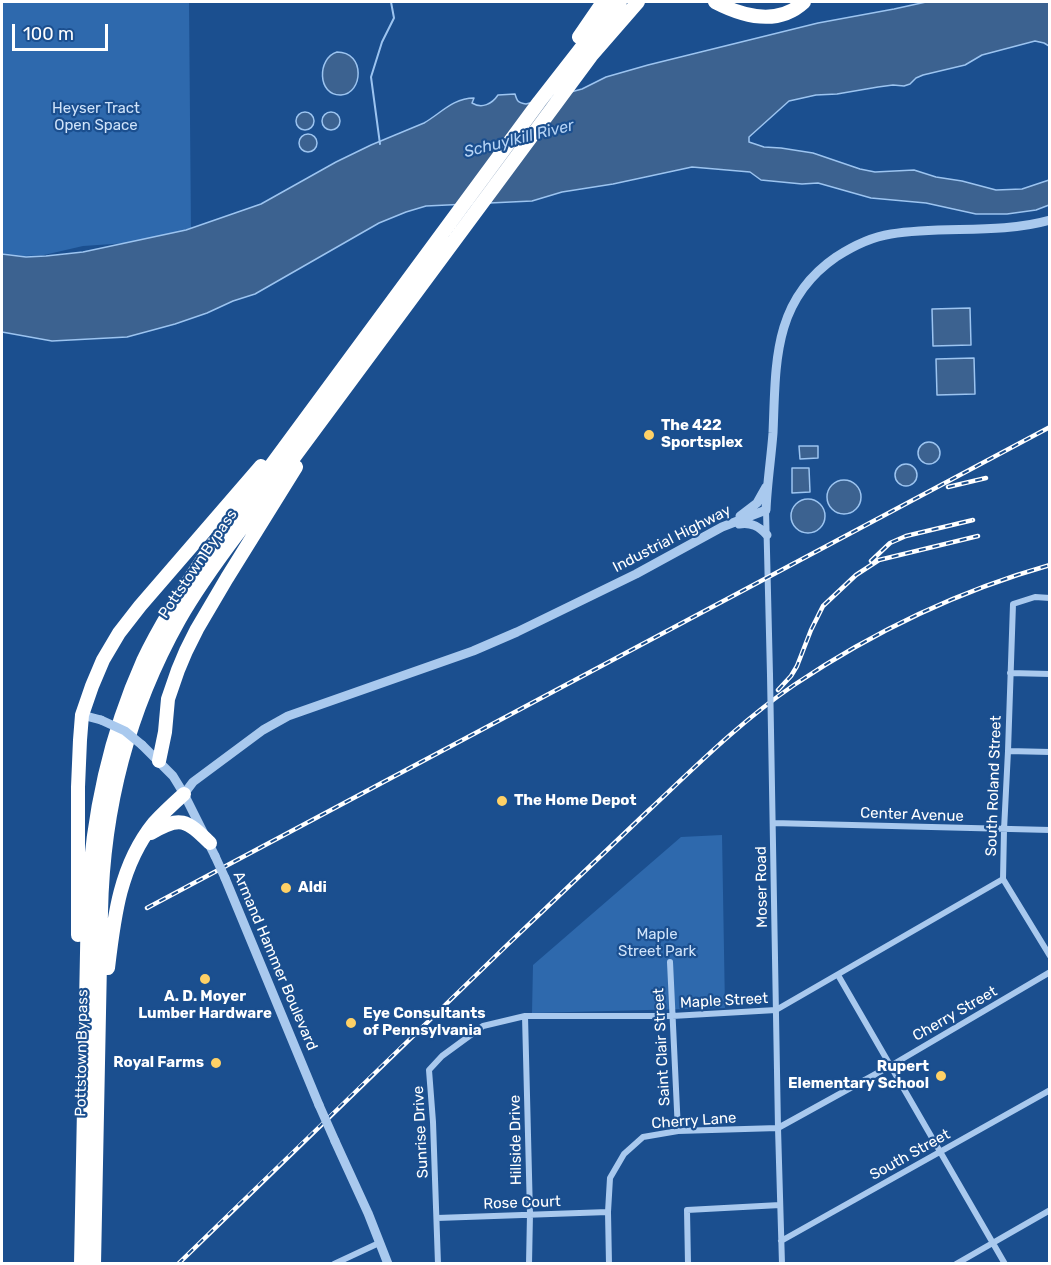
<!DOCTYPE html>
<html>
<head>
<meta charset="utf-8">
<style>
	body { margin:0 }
	#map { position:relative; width:1051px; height:1265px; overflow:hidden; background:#1b4f8f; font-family:Rubik,sans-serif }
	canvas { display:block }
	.frame { position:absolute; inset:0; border:3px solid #fff; pointer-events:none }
	.scale { position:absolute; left:12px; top:24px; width:96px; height:27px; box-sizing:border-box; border:3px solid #fff; border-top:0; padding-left:8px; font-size:18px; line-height:21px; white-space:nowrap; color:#fff; -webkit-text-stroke:4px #1b4f8f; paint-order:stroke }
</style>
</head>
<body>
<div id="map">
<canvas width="1051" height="1265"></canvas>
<div class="frame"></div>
<div class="scale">100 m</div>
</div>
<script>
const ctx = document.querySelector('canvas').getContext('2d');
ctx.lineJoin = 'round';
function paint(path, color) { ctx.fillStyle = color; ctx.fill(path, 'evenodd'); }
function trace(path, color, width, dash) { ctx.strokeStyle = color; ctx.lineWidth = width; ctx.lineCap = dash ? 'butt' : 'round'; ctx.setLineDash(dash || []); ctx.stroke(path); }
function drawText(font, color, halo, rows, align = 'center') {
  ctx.font = font + ' Rubik,sans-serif'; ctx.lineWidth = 4.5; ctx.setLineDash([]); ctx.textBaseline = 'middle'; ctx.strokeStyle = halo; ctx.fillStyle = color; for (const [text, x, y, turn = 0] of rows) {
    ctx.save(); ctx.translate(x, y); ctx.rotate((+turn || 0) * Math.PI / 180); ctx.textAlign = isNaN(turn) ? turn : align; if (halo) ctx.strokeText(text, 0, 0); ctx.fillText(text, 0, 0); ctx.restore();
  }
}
const green = new Path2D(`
	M 2,2 L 189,2 L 191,234 L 127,243 L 83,246 L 44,255 L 24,256 L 2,253 Z
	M 722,835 L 725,1008 L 532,1013 L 533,965 L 681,837 Z`);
const water = new Path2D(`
	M 926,2 L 1049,2 L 1049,46 L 1044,43 L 1035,41 L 982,55 L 965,65 L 923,75 L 916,78 L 910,84 L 904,86 L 893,85 L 878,87 L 837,94 L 816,95 L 789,101 L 749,137 L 749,142 L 764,147 L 781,148 L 813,153 L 860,169 L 875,172 L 914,170 L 936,177 L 962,181 L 996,190 L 1022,189 L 1049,180 L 1049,205 L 1036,210 L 1007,214 L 976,214 L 926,203 L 871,198 L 818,183 L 802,184 L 761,180 L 750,172 L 692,167 L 613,184 L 562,192 L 532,201 L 426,206 L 406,212 L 379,223 L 255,294 L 233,301 L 207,313 L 175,324 L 127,337 L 52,341 L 2,332 L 2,254 L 26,257 L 46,256 L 83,252 L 186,230 L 261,204 L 336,162 L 371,145 L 424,123 C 440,114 453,98 474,98 L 472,103 C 482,109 492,104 498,95 L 515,94 C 517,101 518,103 526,104 L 582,89 L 606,77 L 648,65 L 818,23 L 894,9 Z
	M 337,52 C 366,52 363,94 341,95 C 317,96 317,58 337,52 Z
	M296 121a9 9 0 1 1 18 0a9 9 0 1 1-18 0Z
	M322 121a9 9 0 1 1 18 0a9 9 0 1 1-18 0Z
	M299 143a9 9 0 1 1 18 0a9 9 0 1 1-18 0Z
	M 970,308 L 971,345 L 933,346 L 932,309 Z
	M 974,358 L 975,394 L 937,395 L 936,359 Z
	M918 453a11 11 0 1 1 22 0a11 11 0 1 1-22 0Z
	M 799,446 L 818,446 L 818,458 L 800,459 Z
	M895 475a11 11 0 1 1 22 0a11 11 0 1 1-22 0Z
	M 792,468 L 809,468 L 810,492 L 792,493 Z
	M827 497a17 17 0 1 1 34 0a17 17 0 1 1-34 0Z
	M791 516a17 17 0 1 1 34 0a17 17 0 1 1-34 0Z`);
const stream = new Path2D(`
	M 380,144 L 371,77 L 382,42 L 394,18 L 391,2`);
const minor = new Path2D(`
	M 766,510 L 770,675
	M 1050,598 L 1035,597 L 1013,604 L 1008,751 L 1004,830 L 1003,879 L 1050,956
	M 1010,673 L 1050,674
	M 771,731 L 778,1128 L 782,1264
	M 1008,751 L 1050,752
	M 773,823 L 1050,830
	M 670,962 L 678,1131
	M 838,975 L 1005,1264
	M 525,1016 L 530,1214 L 529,1264
	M 437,1218 L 608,1212
	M 781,1241 L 1050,1090
	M 334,1264 L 379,1243
	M 438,1264 L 433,1122 L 429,1070 L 442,1056 L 483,1026 L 525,1016 L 672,1016 L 776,1010 L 1003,879
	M 609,1264 L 608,1212 L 610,1178 L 624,1154 L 643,1137 L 678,1131 L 778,1128 L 892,1065 L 1050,972
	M 688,1264 L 687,1210 L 780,1205
	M 956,1264 L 1050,1210`);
const tertiary = new Path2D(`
	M 740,516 L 757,503 L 766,487
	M 739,524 C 751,522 759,526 767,535
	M 82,715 L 101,720
	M 142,745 L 173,776 L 184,794 L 215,856
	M 184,794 L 193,782 L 263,730 L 288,716 L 473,651 L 517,632 L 636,574 L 722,527 L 766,510 C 767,484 771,459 773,433 C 776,364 772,301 836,257 C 853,246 871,237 891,234 C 944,225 996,235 1050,220
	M 225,878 L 319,1105
	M 335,1141 L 368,1213 L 388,1264`);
const motorway = new Path2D(`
	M 715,2 C 744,17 778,26 804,2
	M 579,37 L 603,2
	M 159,761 L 165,732 L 168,699 L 178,670 L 186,651 L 197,629 L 227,578 L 296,467
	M 151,833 C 181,815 186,820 210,843
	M 78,935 L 78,787 L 80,740 L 82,715 L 92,686 L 103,660 L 119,633 L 140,606 L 261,466
	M 108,968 C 114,917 120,865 154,823 C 163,813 174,803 184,794
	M 81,1264 L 88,901 C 92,818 109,737 143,661 C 162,621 186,584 211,547 L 539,102 L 592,34 L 620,2
	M 94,1264 L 101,912 C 103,808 128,711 179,620 C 196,590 217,561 238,533 L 591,56 L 638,2`);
const rail = new Path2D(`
	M 948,487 L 986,478
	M 871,561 L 890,543 L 906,536 L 973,520
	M 778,690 L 791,676 L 797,666 L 811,630 L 823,606 L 856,575 L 879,560 L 978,536
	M 147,908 L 1050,427
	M 178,1264 C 286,1158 395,1053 504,948 C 552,902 600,857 648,811 C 695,767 741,721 794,685 C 873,632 958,591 1050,565`);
const minorBridge = new Path2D(`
	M 770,675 L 771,731`);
const tertiaryBridge = new Path2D(`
	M 101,720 L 125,731 L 142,745
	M 215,856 L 225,878
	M 319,1105 L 335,1141`);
const markers = [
	[649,435,6,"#ffd166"],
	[502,801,6,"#ffd166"],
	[286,888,6,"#ffd166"],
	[205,979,6,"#ffd166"],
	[351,1023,6,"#ffd166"],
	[216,1063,6,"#ffd166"],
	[941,1076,6,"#ffd166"]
];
const parkNames = [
	["Heyser Tract",96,109],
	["Open Space",96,126],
	["Maple",657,935],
	["Street Park",657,952]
];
const poiNames = [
	["The 422",661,426],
	["Sportsplex",661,443],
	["The Home Depot",514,801],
	["Aldi",298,888],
	["A. D. Moyer",205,997,"center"],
	["Lumber Hardware",205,1014,"center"],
	["Eye Consultants",363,1014],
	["of Pennsylvania",363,1031],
	["Royal Farms",204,1063,"right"],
	["Rupert",929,1067,"right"],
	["Elementary School",929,1084,"right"]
];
const streetNames = [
	["Industrial Highway",672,539,-27],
	["Pottstown Bypass",198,564,-56],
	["South Roland Street",994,786,-88],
	["Center Avenue",912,815,2],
	["Moser Road",762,887,-91],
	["Armand Hammer Boulevard",275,961,67],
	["Maple Street",724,1001,-3],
	["Cherry Street",955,1014,-30],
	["Saint Clair Street",662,1047,-93],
	["Pottstown Bypass",82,1053,-89],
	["Cherry Lane",694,1121,-4],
	["Sunrise Drive",421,1132,-93],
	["Hillside Drive",516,1140,-91],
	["South Street",910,1155,-29],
	["Rose Court",522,1203,-2]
];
const waterNames = [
	["Schuylkill River",519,139,-14]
];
paint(green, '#2e69ad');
paint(water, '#3c6290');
trace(water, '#9cc4f0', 1.5);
trace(stream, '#9cc4f0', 2);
trace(minor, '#a9c9ee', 6);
trace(tertiary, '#a9c9ee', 9);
trace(motorway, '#fff', 14);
trace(rail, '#fff', 4.5);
trace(rail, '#1b4f8f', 2, [7]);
trace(minorBridge, '#a9c9ee', 6);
trace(tertiaryBridge, '#a9c9ee', 9);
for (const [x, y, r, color] of markers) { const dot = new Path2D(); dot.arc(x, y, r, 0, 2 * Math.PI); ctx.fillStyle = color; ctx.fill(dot); trace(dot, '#1b4f8f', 2); }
drawText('15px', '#cfe3fa', '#1b4f8f', parkNames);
drawText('bold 15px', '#fff', '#1b4f8f', poiNames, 'left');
drawText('15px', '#fff', '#1b4f8f', streetNames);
drawText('italic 16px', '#b5d3f5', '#1b4f8f', waterNames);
</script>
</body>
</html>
